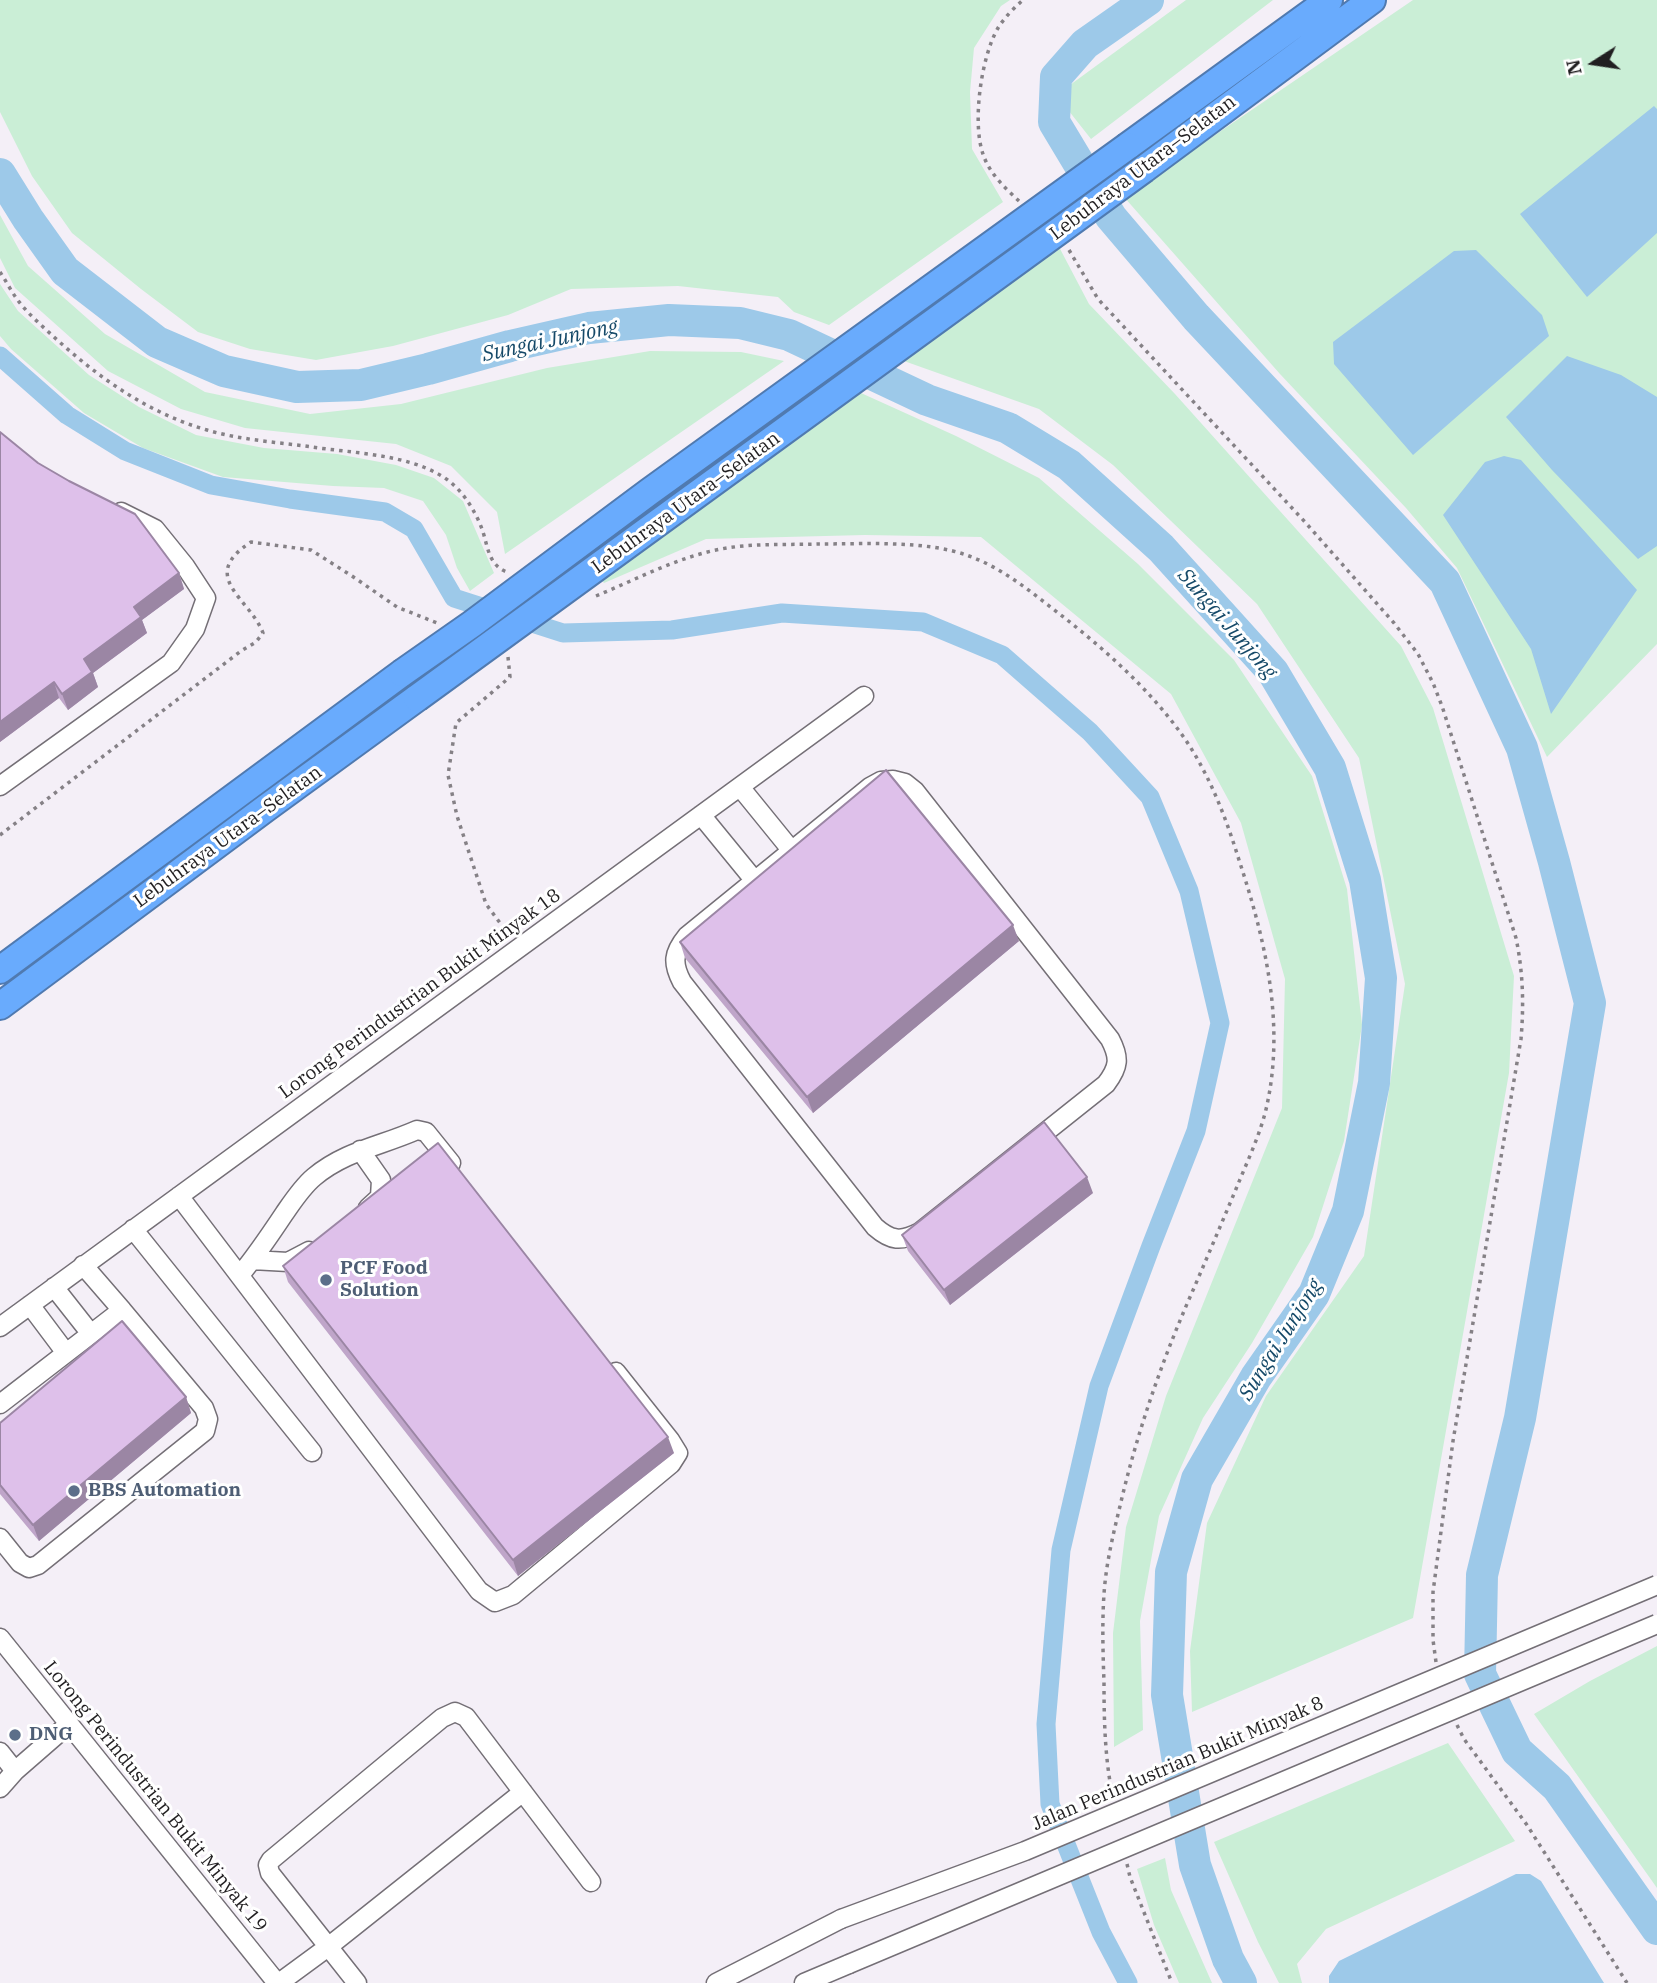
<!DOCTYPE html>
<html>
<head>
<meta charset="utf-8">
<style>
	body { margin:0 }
	#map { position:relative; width:1657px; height:1983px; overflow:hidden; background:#f4eff7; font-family:"IBM Plex Serif",serif }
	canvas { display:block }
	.north { position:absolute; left:1559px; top:28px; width:70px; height:70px; -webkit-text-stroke:5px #fff; paint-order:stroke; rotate:258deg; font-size:19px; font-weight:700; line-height:28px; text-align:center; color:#211f21 }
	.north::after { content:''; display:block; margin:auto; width:24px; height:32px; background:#211f21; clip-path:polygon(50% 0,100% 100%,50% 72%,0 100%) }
</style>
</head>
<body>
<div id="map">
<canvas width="1657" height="1983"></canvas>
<div class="north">N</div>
</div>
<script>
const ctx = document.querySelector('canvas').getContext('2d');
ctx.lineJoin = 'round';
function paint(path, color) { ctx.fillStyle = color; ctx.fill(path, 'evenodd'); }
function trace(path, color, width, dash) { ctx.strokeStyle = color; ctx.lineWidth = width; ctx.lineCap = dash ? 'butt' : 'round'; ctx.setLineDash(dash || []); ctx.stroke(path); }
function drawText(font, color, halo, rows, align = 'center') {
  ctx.font = font + ' "IBM Plex Serif",serif'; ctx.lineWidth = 6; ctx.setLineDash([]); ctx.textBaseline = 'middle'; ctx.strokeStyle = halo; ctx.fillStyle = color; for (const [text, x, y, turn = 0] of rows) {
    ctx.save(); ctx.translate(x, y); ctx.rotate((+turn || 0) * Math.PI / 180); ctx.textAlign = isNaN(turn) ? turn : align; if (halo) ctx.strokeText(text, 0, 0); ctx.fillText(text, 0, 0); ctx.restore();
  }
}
const green = new Path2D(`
	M 0,0 L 1010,0 L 1001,6 L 974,48 L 970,92 L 972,149 L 1003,202 L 829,325 L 794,312 L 778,297 L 678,286 L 571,289 L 508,315 L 393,346 L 316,360 L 250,349 L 198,332 L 141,289 L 72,233 L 32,176 L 0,112 Z
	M 1186,0 L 1273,0 L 1091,139 L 1065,106 L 1070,85 Z
	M 1413,0 L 1657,0 L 1657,644 L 1547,757 L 1457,568 L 1406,508 L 1280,374 L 1124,197 Z
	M 0,215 L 28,266 L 105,334 L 205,392 L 310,414 L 401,404 L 547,368 L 650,351 L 741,352 L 784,361 L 505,554 L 497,512 L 451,466 L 396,444 L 245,428 L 181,409 L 108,371 L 15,288 L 0,258 Z
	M 1058,245 L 1089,304 L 1175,394 L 1401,646 L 1433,708 L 1514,976 L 1509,1073 L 1413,1618 L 1192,1712 L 1190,1651 L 1207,1523 L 1266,1396 L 1364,1256 L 1405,984 L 1359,758 L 1257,604 L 1113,465 L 1039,409 L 904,361 Z
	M 0,284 L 18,311 L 89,375 L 139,407 L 196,435 L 264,448 L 337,454 L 396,465 L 434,478 L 463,501 L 494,573 L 470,591 L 457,568 L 446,535 L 423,501 L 384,488 L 333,486 L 223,477 L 143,448 L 84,413 L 11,349 L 0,336 Z
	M 861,393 L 956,436 L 1039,478 L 1138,564 L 1234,660 L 1312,776 L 1347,889 L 1362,1025 L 1344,1141 L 1313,1237 L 1252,1343 L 1203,1418 L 1159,1516 L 1140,1621 L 1143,1730 L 1114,1747 L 1113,1633 L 1126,1527 L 1166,1396 L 1282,1108 L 1285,979 L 1241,823 L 1171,694 L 981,537 L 865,535 L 706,539 L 604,583 L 600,578 Z
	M 1657,1646 L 1657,1888 L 1534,1714 L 1590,1681 Z
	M 1448,1743 L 1515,1841 L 1326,1929 L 1297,1964 L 1302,1983 L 1279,1983 L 1258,1942 L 1214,1842 Z
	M 1165,1858 L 1171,1890 L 1212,1983 L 1179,1983 L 1154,1925 L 1137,1869 Z`);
const water = new Path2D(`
	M 1654,106 L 1657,109 L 1657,233 L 1587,297 L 1520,214 Z
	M 1476,250 L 1542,315 L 1549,336 L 1413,455 L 1334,364 L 1333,342 L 1454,251 Z
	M 1567,356 L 1621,375 L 1657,397 L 1657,546 L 1638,559 L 1552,470 L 1506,417 Z
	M 1504,456 L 1521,460 L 1637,590 L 1551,714 L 1531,649 L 1443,515 L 1485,462 Z
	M 1516,1874 L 1530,1874 L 1541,1881 L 1604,1983 L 1329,1983 L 1329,1976 L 1339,1961 Z`);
const canal = new Path2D(`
	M 0,356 L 67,415 L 125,451 L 211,485 L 290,499 L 385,512 L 414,529 L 454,598 L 563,633 L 672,630 L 782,613 L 923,622 L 1002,655 L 1090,732 L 1150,797 L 1189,891 L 1220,1023 L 1196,1131 L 1151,1246 L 1099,1386 L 1061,1550 L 1046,1724 L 1050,1804 L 1101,1932 L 1128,1983`);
const river = new Path2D(`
	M 1148,0 L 1085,44 L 1056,77 L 1054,122 L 1111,217 L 1196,317 L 1445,582 L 1522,748 L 1554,862 L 1590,1003 L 1520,1418 L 1482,1575 L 1480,1674 L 1517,1751 L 1557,1787 L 1657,1929
	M 0,174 L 28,219 L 65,271 L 157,342 L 224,371 L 297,387 L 361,385 L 428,369 L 510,346 L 589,328 L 669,320 L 740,323 L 789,335 L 927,400 L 1008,428 L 1069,465 L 1161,548 L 1273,672 L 1330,768 L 1365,880 L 1381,978 L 1374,1083 L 1348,1211 L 1314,1294 L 1256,1377 L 1197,1479 L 1171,1572 L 1167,1695 L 1195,1865 L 1228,1959 L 1241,1983`);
const path = new Path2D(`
	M 1019,201 C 1005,188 989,173 983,154 C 972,123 981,57 998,28 C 1004,18 1014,8 1023,0
	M 1069,250 L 1098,299 L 1305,522 L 1394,623 L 1418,654 L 1433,683 L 1442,706 L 1516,938 C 1523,972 1524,1004 1521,1039 L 1453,1441 L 1433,1592 L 1433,1640 L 1436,1662
	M 0,272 C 6,281 11,291 17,299 C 27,313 41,325 54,337 C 99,378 148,413 207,430 C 240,440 277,442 312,447 C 352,453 404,454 440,475 C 460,486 474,508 482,529 C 488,546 488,565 507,572
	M 596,596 C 637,579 678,557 721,549 C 753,543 787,545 819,544 C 865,544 927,540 969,556 C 1005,569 1036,596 1066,619 C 1110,654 1153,693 1185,739 C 1210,776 1226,818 1239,860 C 1265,939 1285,1022 1267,1105 C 1261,1133 1247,1162 1236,1189 C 1220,1227 1204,1265 1187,1304 C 1159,1369 1136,1437 1120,1506 C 1113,1535 1106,1564 1104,1594 C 1102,1623 1103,1654 1104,1683 C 1104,1722 1105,1760 1113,1798
	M 508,657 L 510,677 L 456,723 L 448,775 L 457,816 L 486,904 L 509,935
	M 0,835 L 241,651 L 256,642 L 263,633 C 250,598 197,577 251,542 L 311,550 L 352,576 L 397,607 L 437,623
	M 1457,1725 L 1464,1739 L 1527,1825 L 1627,1983
	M 1127,1864 L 1130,1877 L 1172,1983`);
const minor = new Path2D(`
	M 893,780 L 905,783 L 915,791 L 1110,1039 C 1120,1058 1119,1067 1106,1084 L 920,1232 C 901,1242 891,1241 875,1227 L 682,982 C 672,963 673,953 687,936 L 870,787 L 881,781 Z
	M 0,786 L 171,663 L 195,629 L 206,598 L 185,566 L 155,529 L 121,512
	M 740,787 L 792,851
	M 701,815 L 755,881
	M 360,1150 L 381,1180 L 380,1197 L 368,1208
	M 179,1196 L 479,1591 L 495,1602 L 513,1595 L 671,1464 L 678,1453 L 670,1440 L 616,1372
	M 133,1229 L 312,1452
	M 252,1260 L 288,1262 L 309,1251
	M 83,1265 L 122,1310
	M 240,1275 C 256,1256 270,1235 284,1214 C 293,1201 302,1187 314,1177 C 345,1151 381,1146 417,1130 L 426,1132 L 451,1163
	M 54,1287 L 91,1334
	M 30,1305 L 66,1353
	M 0,1327 L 864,696
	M 0,1404 L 122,1310 L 204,1408 L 208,1419 L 205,1431 L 38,1565 L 29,1568 L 20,1563 L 0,1538
	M 0,1638 L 277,1983
	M 0,1752 L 15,1771
	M 0,1788 L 15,1771 L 69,1724
	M 279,1983 L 328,1947 L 523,1792
	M 357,1983 L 270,1873 L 268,1865 L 271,1860 L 442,1718 L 455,1712 L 466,1717 L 591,1882
	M 716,1983 L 841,1919
	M 804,1983 L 849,1964`);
const highway = new Path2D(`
	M 1128,146 L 1329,0
	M 1144,169 L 1372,0
	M 0,970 L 402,673
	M 0,1006 L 266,808 L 417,698`);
const minorBridge = new Path2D(`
	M 841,1919 L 1025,1851 L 1657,1585
	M 849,1964 L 1657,1624`);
const highwayBridge = new Path2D(`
	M 402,673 L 472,624 L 649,492 L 1128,146
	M 417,698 L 1144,169`);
const wall = new Path2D(`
	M 38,463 L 179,573 L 184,589 L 142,620 L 147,633 L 93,673 L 98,687 L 68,710 L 59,698 L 0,742 Z
	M 1019,941 L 813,1113 L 685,958 L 680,942 Z
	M 1093,1193 L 950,1305 L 908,1251 L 902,1235 Z
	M 283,1266 L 674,1453 L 518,1576 L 288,1282 Z
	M 186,1397 L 191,1413 L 39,1541 L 0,1494 L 0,1423 Z`);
const shadedWall = new Path2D(`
	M 179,573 L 184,589 L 142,620 L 147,633 L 93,673 L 98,687 L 68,710 L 62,694 L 84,659 L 134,607 Z
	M 54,682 L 59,698 L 0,742 L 0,722 Z
	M 1013,925 L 1019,941 L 813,1113 L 807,1097 Z
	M 1087,1177 L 1093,1193 L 950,1305 L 944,1290 Z
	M 186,1397 L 191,1413 L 39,1541 L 33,1525 Z
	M 668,1437 L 674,1453 L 518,1576 L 513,1560 Z`);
const building = new Path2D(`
	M 0,432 L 38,463 L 69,481 L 135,514 L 179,573 L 134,607 L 141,617 L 84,659 L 92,672 L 62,694 L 54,682 L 0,722 Z
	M 886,770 L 1013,925 L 807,1097 L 680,942 Z
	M 1044,1122 L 1087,1177 L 944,1290 L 902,1235 Z
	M 438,1143 L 668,1437 L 513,1560 L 283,1266 Z
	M 122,1321 L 186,1397 L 33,1525 L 0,1485 L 0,1423 Z`);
const markers = [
	[326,1280,7,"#5c6f8a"],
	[74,1491,7,"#5c6f8a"],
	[15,1735,7,"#5c6f8a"]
];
const streetNames = [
	["Lebuhraya Utara–Selatan",1143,168,-37],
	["Lebuhraya Utara–Selatan",686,503,-36],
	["Lebuhraya Utara–Selatan",228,837,-36],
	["Lorong Perindustrian Bukit Minyak 18",420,994,-36],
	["Jalan Perindustrian Bukit Minyak 8",1178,1764,-23],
	["Lorong Perindustrian Bukit Minyak 19",155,1797,51]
];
const serviceNames = [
	["PCF Food",340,1269],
	["Solution",340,1291],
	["BBS Automation",88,1491],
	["DNG",29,1735]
];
const waterNames = [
	["Sungai Junjong",550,341,-12],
	["Sungai Junjong",1227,624,49],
	["Sungai Junjong",1281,1340,-58]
];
paint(green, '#caeed6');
paint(water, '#9dc9e9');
trace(canal, '#9dc9e9', 19);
trace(river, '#9dc9e9', 32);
trace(minor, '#746f76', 21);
trace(highway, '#507ab0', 30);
trace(path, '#858186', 3.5, [3.5, 5]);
trace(minor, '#fff', 18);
trace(highway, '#69abfd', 26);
trace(minorBridge, '#746f76', 21, []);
trace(highwayBridge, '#507ab0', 30, []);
trace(minorBridge, '#fff', 18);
trace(highwayBridge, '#69abfd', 26);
paint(wall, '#bfa5c9');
paint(shadedWall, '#9b86a4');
paint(building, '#dec0ea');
trace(building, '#9b86a4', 2);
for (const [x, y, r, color] of markers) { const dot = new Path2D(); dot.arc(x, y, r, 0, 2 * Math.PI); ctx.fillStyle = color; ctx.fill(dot); trace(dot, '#fff', 2.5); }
drawText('19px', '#211f21', '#fff', streetNames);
drawText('bold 19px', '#4e5e75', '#fff', serviceNames, 'left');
drawText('italic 21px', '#154968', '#fff', waterNames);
</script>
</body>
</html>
